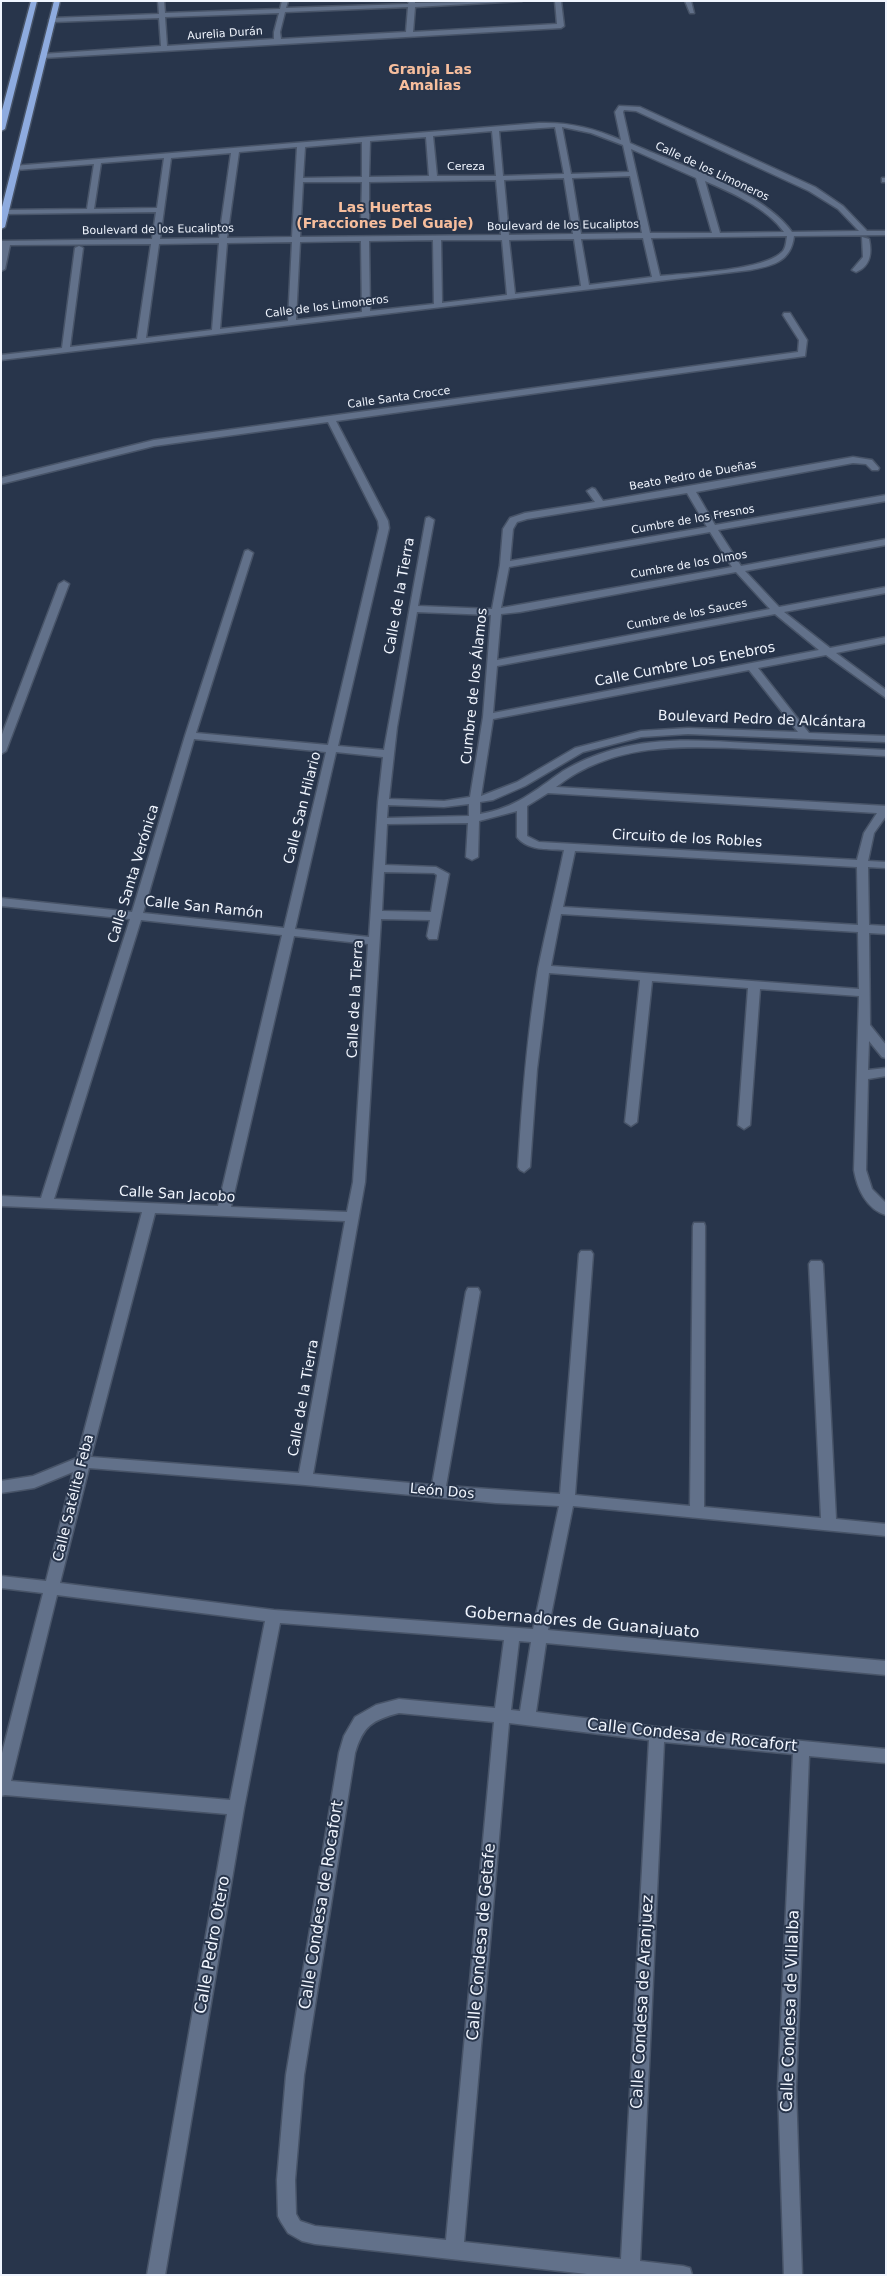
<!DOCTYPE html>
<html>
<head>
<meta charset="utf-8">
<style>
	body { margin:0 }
	#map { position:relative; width:887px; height:2276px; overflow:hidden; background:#28354b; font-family:"DejaVu Sans",sans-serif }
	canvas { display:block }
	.frame { position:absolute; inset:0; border:2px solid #f0f5fe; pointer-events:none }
</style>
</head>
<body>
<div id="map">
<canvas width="887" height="2276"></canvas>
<div class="frame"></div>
</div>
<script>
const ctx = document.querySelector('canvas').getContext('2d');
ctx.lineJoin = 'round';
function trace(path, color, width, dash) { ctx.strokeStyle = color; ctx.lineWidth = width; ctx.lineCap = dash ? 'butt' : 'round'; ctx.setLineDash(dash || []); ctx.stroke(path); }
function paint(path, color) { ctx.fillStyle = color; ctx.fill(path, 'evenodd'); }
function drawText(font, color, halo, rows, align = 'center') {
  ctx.font = font + ' "DejaVu Sans",sans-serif'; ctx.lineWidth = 4; ctx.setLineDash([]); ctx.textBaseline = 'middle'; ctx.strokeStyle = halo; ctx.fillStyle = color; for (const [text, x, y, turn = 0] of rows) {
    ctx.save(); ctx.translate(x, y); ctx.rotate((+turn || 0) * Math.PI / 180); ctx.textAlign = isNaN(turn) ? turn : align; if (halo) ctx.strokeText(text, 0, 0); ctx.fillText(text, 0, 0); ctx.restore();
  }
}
const street = new Path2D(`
	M 158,1 L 164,1 L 165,13 L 280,9 L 282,1 L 288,1 L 286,8 L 408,4 L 409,1 L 415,1 L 415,3 L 522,1 L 415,7 L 413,32 L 557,24 L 555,1 L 561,1 L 564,26 L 561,28 L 43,58 L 40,56 L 43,54 L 161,46 L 159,18 L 52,22 L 49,20 L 52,18 L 159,14 ZM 408,7 L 406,32 L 281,39 L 280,32 L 285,12 ZM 279,13 L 274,32 L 274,39 L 167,46 L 165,17 Z
	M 685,1 L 691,1 L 694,13 L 690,13 Z
	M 619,106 L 640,107 L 815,187 L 843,206 L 867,231 L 886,231 L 886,235 L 794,236 C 791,262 772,266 750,270 L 1,360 L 1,355 L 62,348 L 75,248 L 79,246 L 83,248 L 70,347 L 137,339 L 151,244 L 10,245 L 5,269 L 1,271 L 1,241 L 152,239 L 156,212 L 3,214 L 3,210 L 6,210 L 87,209 L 94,164 L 16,170 L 12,168 L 13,166 L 539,123 C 569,122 594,128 621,140 L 615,112 ZM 624,110 L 636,111 L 809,191 L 838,209 L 859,231 L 792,232 C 762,190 676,164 630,143 L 623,112 ZM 555,127 L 564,174 L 503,176 L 499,131 ZM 562,127 L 591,133 L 623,145 L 629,172 L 571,174 ZM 492,131 L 496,176 L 437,176 L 433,136 ZM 426,137 L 429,176 L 369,177 L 370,141 ZM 362,142 L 362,177 L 303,178 L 305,147 ZM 297,147 L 292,237 L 227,238 L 239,152 ZM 631,149 L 696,178 L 712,233 L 650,233 ZM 231,153 L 219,238 L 160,239 L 171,158 ZM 164,158 L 157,208 L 94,209 L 101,163 ZM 630,176 L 642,233 L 581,234 L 572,178 ZM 564,178 L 573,234 L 509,235 L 504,180 ZM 496,180 L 501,235 L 300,237 L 303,182 L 362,182 L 361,222 L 365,224 L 369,222 L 369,182 ZM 705,181 C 732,193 766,207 784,232 L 720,233 ZM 787,236 C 786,242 786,247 783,251 C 765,271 688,273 660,276 L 651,238 ZM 643,238 L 652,277 L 589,285 L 581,239 ZM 574,239 L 581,286 L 515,294 L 509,240 ZM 433,240 L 434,304 L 370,311 L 369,241 ZM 441,240 L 502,240 L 507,295 L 442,303 ZM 361,241 L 362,312 L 296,320 L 300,242 ZM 292,242 L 288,321 L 220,329 L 227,243 ZM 219,243 L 212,330 L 146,338 L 159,244 Z
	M 882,178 L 886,178 L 886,182 L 882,182 Z
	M 862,237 L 869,239 C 872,253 871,266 856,272 L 852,270 L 863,257 Z
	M 784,313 L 790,313 L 807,340 L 805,356 L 336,421 L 388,521 L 389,528 L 338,746 L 384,750 L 426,518 L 429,517 L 434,520 L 418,606 L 492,609 L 500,565 L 503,529 L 510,518 L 525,513 L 595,502 L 587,491 L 592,488 L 595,489 L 603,501 L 853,457 L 872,460 L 879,468 L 878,470 L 872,470 L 866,464 L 853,463 L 696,492 L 715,525 L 886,495 L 886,501 L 718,530 L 741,566 L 886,539 L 886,545 L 745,571 L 779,607 L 886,587 L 886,593 L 784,612 L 830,648 L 886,637 L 886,643 L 836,653 L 886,690 L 886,698 L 826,655 L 758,668 L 809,733 L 886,736 L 886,742 L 688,734 L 641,737 L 583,752 L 525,786 L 493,800 L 480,802 L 480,814 C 516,808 534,791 563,771 C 578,762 595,755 612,750 C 656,737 703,740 749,743 C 794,745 840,748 886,750 L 886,756 C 843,754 799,751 756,749 C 685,746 615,741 556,787 L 886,806 L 886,816 L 874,833 L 868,861 L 886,862 L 886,868 L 868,867 L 869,925 L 886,926 L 886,934 L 869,933 L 870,1025 L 886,1045 L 886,1058 L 882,1057 L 869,1041 L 868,1070 L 886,1068 L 886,1076 L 868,1079 L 866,1170 L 872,1189 L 886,1203 L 886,1215 C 866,1209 857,1188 854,1170 L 859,996 L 760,989 L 750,1125 L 744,1129 L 738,1125 L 748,988 L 652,981 L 637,1122 L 631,1126 L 625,1122 L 640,980 L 549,973 L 537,1069 L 530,1167 L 524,1172 L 520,1170 L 518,1167 C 522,1101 527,1035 538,969 C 546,929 556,890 564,850 C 548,849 528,851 517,837 L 517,811 L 479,821 L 478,857 L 472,860 L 466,857 L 468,823 L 387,824 L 385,865 L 436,867 L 449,874 L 437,939 L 429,939 L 427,936 L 430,920 L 381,919 L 365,1182 L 313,1474 L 432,1485 L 466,1292 L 468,1288 L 478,1288 L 480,1292 L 446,1486 L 560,1494 L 579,1254 L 581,1251 L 591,1251 L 593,1254 L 575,1495 L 690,1506 L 693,1226 L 694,1223 L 704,1223 L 705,1226 L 704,1507 L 821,1518 L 809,1264 L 811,1261 L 821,1261 L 823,1264 L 836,1519 L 886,1524 L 886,1536 L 573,1506 L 548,1630 L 886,1661 L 886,1675 L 546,1643 L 536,1712 L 657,1727 L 886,1749 L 886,1763 L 809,1756 L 796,2087 L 802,2275 L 784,2275 L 778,2087 L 793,1754 L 664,1742 L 640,2261 L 683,2266 L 690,2268 L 692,2275 L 596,2275 L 315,2244 L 302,2241 L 288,2233 L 281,2222 L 278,2216 L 277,2180 L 286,2075 L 339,1753 L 344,1736 L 355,1717 L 376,1705 L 399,1699 L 495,1708 L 504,1640 L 280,1623 L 244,1808 L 165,2275 L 147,2275 L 227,1814 L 5,1795 L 1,1796 L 1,1757 L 43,1593 L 1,1588 L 1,1576 L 46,1581 L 73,1472 L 34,1488 L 1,1493 L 1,1481 L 33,1476 L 77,1458 L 142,1212 L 1,1206 L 1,1196 L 41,1198 L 130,919 L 1,906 L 1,898 L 132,912 L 185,736 L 245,551 L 248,550 L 253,553 L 196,733 L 328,745 L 379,528 L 378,521 L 328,422 L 154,446 L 1,484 L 1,478 L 154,440 L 798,352 L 799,340 L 783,315 ZM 687,493 L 707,527 L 510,561 L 513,529 L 517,522 L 527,519 ZM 710,532 L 732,567 L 501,608 L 509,567 ZM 736,572 L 770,609 L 497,660 L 501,614 L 520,612 ZM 417,612 L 491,615 L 483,717 L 470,797 L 444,801 L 389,799 L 397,727 ZM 775,614 L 819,650 L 493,713 L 497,666 ZM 749,670 L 798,732 L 688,728 L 641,731 L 575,748 L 517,782 L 481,796 L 493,719 ZM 194,739 L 326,752 L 284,928 L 143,913 ZM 336,752 L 383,757 L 378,802 L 369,937 L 295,929 ZM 548,793 L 877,813 L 864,833 L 857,860 L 539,842 L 527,836 L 527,806 ZM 469,804 L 469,816 L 387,818 L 388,805 L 444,807 ZM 575,851 L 857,867 L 858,925 L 563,907 ZM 384,872 L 434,873 L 437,875 L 431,912 L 382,911 ZM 561,914 L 858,932 L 859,989 L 551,966 ZM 141,920 L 282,935 L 218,1206 L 54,1199 ZM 294,936 L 368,944 L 353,1182 L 347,1212 L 231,1207 ZM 155,1213 L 345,1221 L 299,1473 L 91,1457 ZM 89,1468 L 305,1485 L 496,1503 L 559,1506 L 533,1629 L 274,1610 L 60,1583 ZM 57,1595 L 265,1621 L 230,1800 L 11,1781 ZM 519,1641 L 531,1642 L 520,1711 L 511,1710 ZM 399,1713 L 494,1722 L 446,2240 L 315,2226 L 300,2221 L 296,2214 L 295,2180 L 304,2075 L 355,1753 C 363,1726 372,1720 399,1713 ZM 509,1723 L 649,1740 L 621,2259 L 464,2242 Z
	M 64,581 L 69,584 L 6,751 L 1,754 L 1,737 L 59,584 Z`);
const primary = new Path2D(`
	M 31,1 L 37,1 L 5,129 L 1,131 L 1,114 Z
	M 54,1 L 60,1 L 5,227 L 1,229 L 1,211 Z`);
const farStreetnames = [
	["Aurelia Durán",225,34,-4],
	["Cereza",466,167],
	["Calle de los Limoneros",712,172,25],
	["Boulevard de los Eucaliptos",563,226,-1],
	["Boulevard de los Eucaliptos",158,230,-1],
	["Calle de los Limoneros",327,307,-7],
	["Calle Santa Crocce",399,398,-8],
	["Beato Pedro de Dueñas",693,476,-10],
	["Cumbre de los Fresnos",693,520,-10],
	["Cumbre de los Olmos",689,565,-10],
	["Cumbre de los Sauces",687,615,-11]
];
const farQuarternames = [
	["Granja Las",430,70],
	["Amalias",430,86],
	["Las Huertas",385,208],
	["(Fracciones Del Guaje)",385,224]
];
const streetNames = [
	["Calle de la Tierra",400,596,-80],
	["Calle Cumbre Los Enebros",685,665,-11],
	["Cumbre de los Álamos",475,686,-84],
	["Boulevard Pedro de Alcántara",762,720,2],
	["Calle San Hilario",303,808,-76],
	["Circuito de los Robles",687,839,3],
	["Calle Santa Verónica",134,874,-73],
	["Calle San Ramón",204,908,6],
	["Calle de la Tierra",356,999,-87],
	["Calle San Jacobo",177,1195,3],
	["Calle de la Tierra",304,1398,-80],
	["León Dos",442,1492,5],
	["Calle Satélite Feba",74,1498,-76]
];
const nearStreetnames = [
	["Gobernadores de Guanajuato",582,1623,5],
	["Calle Condesa de Rocafort",692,1736,6],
	["Calle Condesa de Rocafort",322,1905,-81],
	["Calle Condesa de Getafe",482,1942,-85],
	["Calle Pedro Otero",213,1945,-80],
	["Calle Condesa de Aranjuez",643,2002,-87],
	["Calle Condesa de Villalba",791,2011,-88]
];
trace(street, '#485468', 3);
trace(primary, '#485468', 3);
paint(street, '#62718a');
paint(primary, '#8eabdf');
drawText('11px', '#f0f5fe', '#28354b', farStreetnames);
drawText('bold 14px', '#f7be9d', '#28354b', farQuarternames);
drawText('14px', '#f0f5fe', '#28354b', streetNames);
drawText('16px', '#f0f5fe', '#28354b', nearStreetnames);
</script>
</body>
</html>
